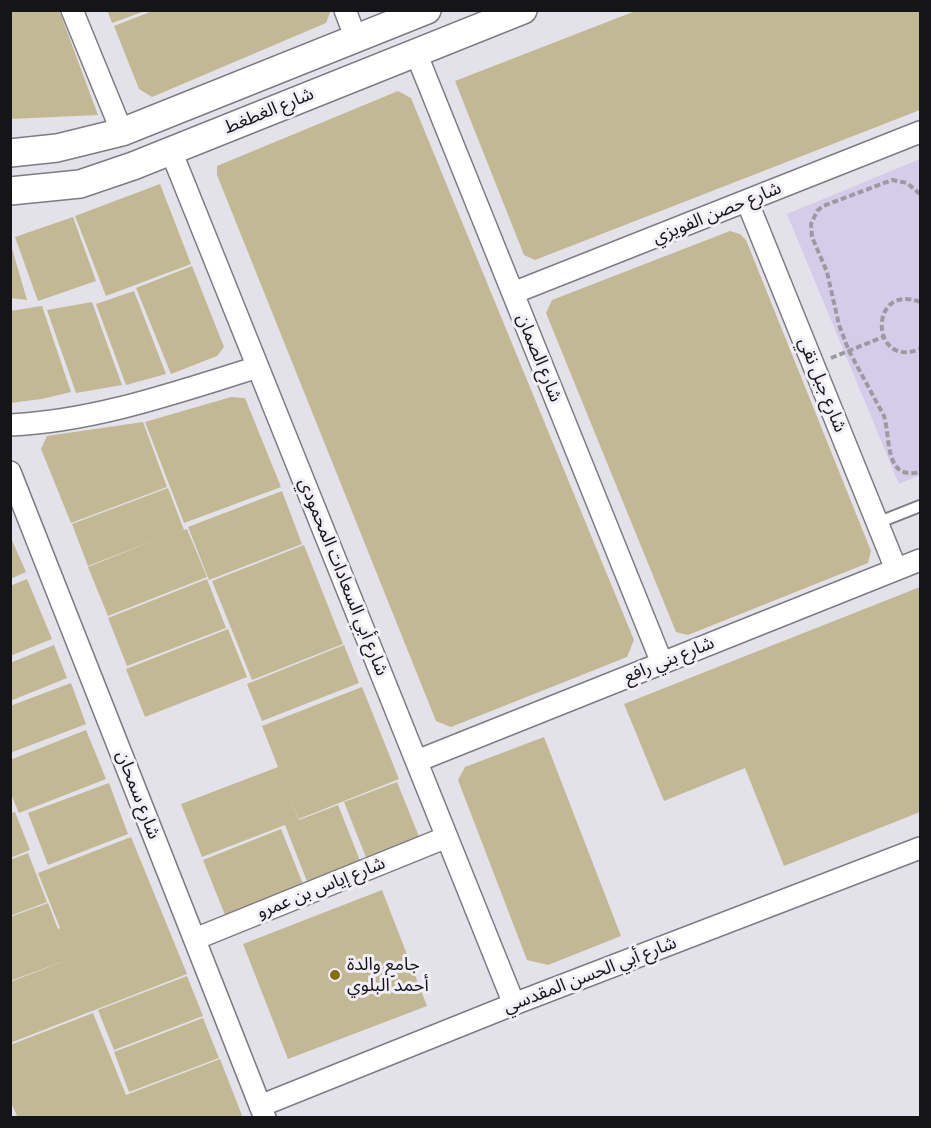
<!DOCTYPE html>
<html>
<head>
<meta charset="utf-8">
<style>
	body { margin:0 }
	#map { position:relative; width:931px; height:1128px; overflow:hidden; background:#e3e1ea; font-family:"Zilla Slab",serif }
	canvas { display:block }
	.frame { position:absolute; inset:0; border:12px solid #151417; pointer-events:none }
</style>
</head>
<body>
<div id="map">
<canvas width="931" height="1128"></canvas>
<div class="frame"></div>
</div>
<script>
const ctx = document.querySelector('canvas').getContext('2d');
ctx.lineJoin = 'round';
function paint(path, color) { ctx.fillStyle = color; ctx.fill(path, 'evenodd'); }
function trace(path, color, width, dash) { ctx.strokeStyle = color; ctx.lineWidth = width; ctx.lineCap = dash ? 'butt' : 'round'; ctx.setLineDash(dash || []); ctx.stroke(path); }
function drawText(font, color, halo, rows, align = 'center') {
  ctx.font = font + ' "Zilla Slab","Noto Sans Arabic",serif'; ctx.lineWidth = 6; ctx.setLineDash([]); ctx.textBaseline = 'middle'; ctx.strokeStyle = halo; ctx.fillStyle = color; for (const [text, x, y, turn = 0] of rows) {
    ctx.save(); ctx.translate(x, y); ctx.rotate((+turn || 0) * Math.PI / 180); ctx.textAlign = isNaN(turn) ? turn : align; if (halo) ctx.strokeText(text, 0, 0); ctx.fillText(text, 0, 0); ctx.restore();
  }
}
const green = new Path2D(`
	M 920,159 L 920,475 L 899,484 L 787,214 Z`);
const building = new Path2D(`
	M 10,10 L 59,10 L 98,115 L 10,119 Z
	M 107,10 L 145,10 L 145,11 L 112,23 Z
	M 155,10 L 331,10 L 326,23 L 152,97 L 139,89 L 114,26 Z
	M 638,10 L 920,10 L 920,110 L 535,260 L 524,255 L 455,81 Z
	M 398,91 L 411,98 L 634,640 L 627,657 L 451,727 L 436,721 L 217,175 L 217,166 Z
	M 160,184 L 191,264 L 106,296 L 75,216 Z
	M 73,217 L 96,281 L 38,301 L 15,237 Z
	M 730,231 L 740,234 L 746,240 L 871,551 L 868,563 L 688,635 L 676,632 L 546,313 L 552,300 Z
	M 11,245 L 27,300 L 10,298 Z
	M 192,266 L 224,347 L 217,356 L 171,374 L 136,288 Z
	M 134,291 L 166,374 L 126,385 L 96,304 Z
	M 92,302 L 122,385 L 76,393 L 47,310 Z
	M 42,306 L 71,392 L 42,399 L 10,403 L 10,311 Z
	M 231,397 L 245,398 L 281,487 L 184,523 L 145,422 Z
	M 143,422 L 167,487 L 71,523 L 41,449 L 47,436 Z
	M 168,488 L 184,530 L 187,529 L 207,577 L 108,616 L 88,567 L 155,540 L 88,566 L 72,524 Z
	M 282,491 L 302,544 L 209,580 L 188,527 Z
	M 10,536 L 26,572 L 10,579 Z
	M 304,545 L 343,644 L 252,680 L 212,581 Z
	M 27,579 L 52,639 L 10,656 L 10,586 Z
	M 207,579 L 226,628 L 127,666 L 108,618 Z
	M 920,587 L 920,812 L 784,866 L 745,768 L 664,801 L 624,704 Z
	M 228,629 L 247,677 L 145,717 L 126,669 Z
	M 54,645 L 67,678 L 10,701 L 10,663 Z
	M 344,645 L 359,683 L 262,721 L 247,684 Z
	M 71,683 L 86,724 L 10,753 L 10,706 Z
	M 362,687 L 399,779 L 299,819 L 289,796 L 299,820 L 338,805 L 361,863 L 308,884 L 285,825 L 202,857 L 181,804 L 278,767 L 262,726 Z
	M 86,730 L 106,779 L 19,813 L 10,792 L 10,760 Z
	M 544,737 L 621,936 L 548,965 L 527,960 L 458,780 L 465,767 Z
	M 397,782 L 420,839 L 367,860 L 344,802 Z
	M 109,783 L 128,834 L 48,865 L 28,813 Z
	M 15,812 L 30,850 L 10,858 L 10,813 Z
	M 281,829 L 303,884 L 225,915 L 203,860 Z
	M 131,837 L 187,974 L 10,1043 L 10,982 L 70,959 L 10,981 L 10,917 L 48,903 L 58,929 L 60,928 L 38,873 Z
	M 28,853 L 47,902 L 10,916 L 10,860 Z
	M 382,890 L 427,1006 L 288,1059 L 243,944 Z
	M 187,976 L 203,1016 L 114,1050 L 98,1010 Z
	M 93,1013 L 126,1095 L 220,1059 L 243,1118 L 18,1118 L 10,1100 L 10,1045 Z
	M 203,1018 L 219,1058 L 129,1092 L 114,1052 Z`);
const path = new Path2D(`
	M 920,194 L 907,183 L 892,180 L 823,206 L 817,211 L 811,224 L 812,237 L 827,272 L 839,325 L 849,351 L 884,416 C 891,439 884,481 920,472
	M 920,302 C 868,282 870,370 920,349
	M 831,358 L 883,337`);
const service = new Path2D(`
	M 877,523 L 920,506`);
const minor = new Path2D(`
	M 72,10 L 122,132
	M 345,10 L 356,39
	M 416,53 L 662,663
	M 171,151 L 514,1004
	M 747,201 L 896,569
	M 513,293 L 920,132
	M 10,425 C 96,421 177,392 258,367
	M 10,472 L 265,1118
	M 417,761 L 920,560
	M 195,939 L 447,837
	M 260,1106 L 514,1004 L 920,848`);
const tertiary = new Path2D(`
	M 10,153 L 57,148 L 122,132 L 427,10
	M 10,191 L 80,184 L 133,166 L 523,10`);
const markers = [
	[335,975,6,"#876f0f"]
];
const streetNames = [
	["شارع الغطغط",269,111,-22],
	["شارع حصن الفويزي",717,213,-22],
	["شارع الصمان",539,358,68],
	["شارع جبل نقي",822,385,68],
	["شارع أبي السعادات المحمودي",343,577,68],
	["شارع بني رافع",669,660,-22],
	["شارع سمحان",138,795,69],
	["شارع إياس بن عمرو",321,888,-22],
	["شارع أبي الحسن المقدسي",590,975,-21]
];
const poiNames = [
	["جامع والدة",347,965],
	["أحمد البلوي",347,986]
];
paint(green, '#d5cce9');
paint(building, '#c3b894');
trace(service, '#7e7b84', 14);
trace(minor, '#7e7b84', 24);
trace(tertiary, '#7e7b84', 30);
trace(path, '#9c9aa1', 4, [6, 3]);
trace(service, '#fff', 10);
trace(minor, '#fff', 21);
trace(tertiary, '#fff', 27);
for (const [x, y, r, color] of markers) { const dot = new Path2D(); dot.arc(x, y, r, 0, 2 * Math.PI); ctx.fillStyle = color; ctx.fill(dot); trace(dot, '#f1eef7', 2); }
drawText('18px', '#151417', '#f1eef7', streetNames);
drawText('18px', '#151417', '#f1eef7', poiNames, 'left');
</script>
</body>
</html>
